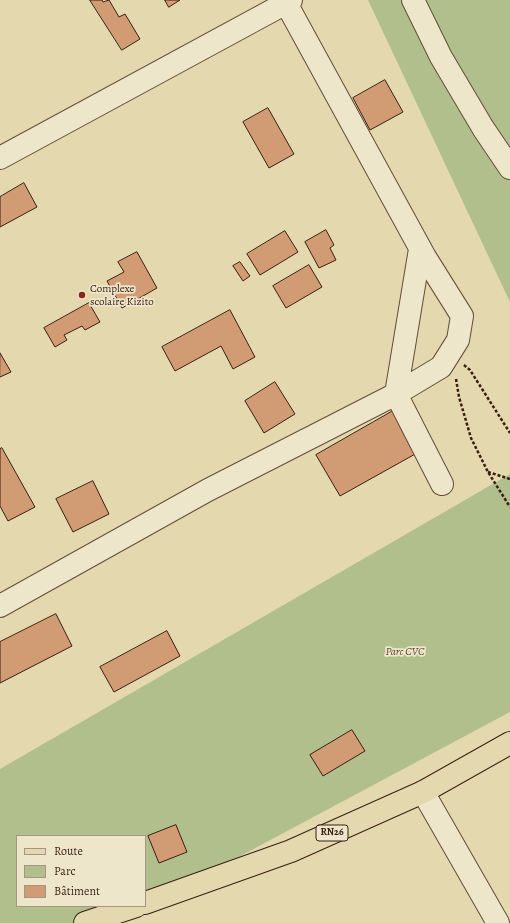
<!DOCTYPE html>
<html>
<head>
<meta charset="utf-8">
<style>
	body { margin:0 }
	#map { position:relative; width:510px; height:923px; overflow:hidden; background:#e4d8af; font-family:Alegreya,serif }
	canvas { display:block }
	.legend { position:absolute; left:16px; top:835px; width:130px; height:72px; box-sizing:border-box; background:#ede6cb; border:1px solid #a59681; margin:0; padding:5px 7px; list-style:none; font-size:12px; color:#3a1e11 }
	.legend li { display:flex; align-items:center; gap:8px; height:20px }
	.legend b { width:20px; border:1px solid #a59681 }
</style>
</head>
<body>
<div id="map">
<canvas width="510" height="923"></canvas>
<ul class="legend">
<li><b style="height:5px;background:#e4d8af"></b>Route</li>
<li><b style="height:11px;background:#b1bf8d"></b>Parc</li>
<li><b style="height:11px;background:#d19b74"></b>Bâtiment</li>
</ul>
</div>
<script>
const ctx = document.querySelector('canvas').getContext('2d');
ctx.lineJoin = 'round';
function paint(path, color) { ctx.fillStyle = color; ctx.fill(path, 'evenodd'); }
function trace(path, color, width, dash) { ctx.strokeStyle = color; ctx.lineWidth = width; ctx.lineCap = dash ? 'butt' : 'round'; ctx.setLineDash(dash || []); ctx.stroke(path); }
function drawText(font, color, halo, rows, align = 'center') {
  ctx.font = font + ' Alegreya,serif'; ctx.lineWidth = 3.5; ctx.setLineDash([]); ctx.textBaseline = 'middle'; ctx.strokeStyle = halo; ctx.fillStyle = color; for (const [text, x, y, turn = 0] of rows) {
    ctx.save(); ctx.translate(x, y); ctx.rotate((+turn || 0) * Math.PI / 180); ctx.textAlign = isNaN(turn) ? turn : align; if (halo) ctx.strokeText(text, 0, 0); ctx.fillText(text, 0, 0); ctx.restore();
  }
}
const green = new Path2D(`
	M 368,0 L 510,0 L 510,302 Z
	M 510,474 L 510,712 L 115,923 L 0,923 L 0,769 ZM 17,836 L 145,836 L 145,906 L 17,906 Z`);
const building = new Path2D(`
	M 90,0 L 102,0 L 103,2 L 109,0 L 119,17 L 125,14 L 140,39 L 122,50 Z
	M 165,0 L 180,0 L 169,7 Z
	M 385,80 L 403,112 L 370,130 L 353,98 Z
	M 268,108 L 294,154 L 269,168 L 243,122 Z
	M 24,183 L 37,207 L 0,227 L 0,197 Z
	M 326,230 L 334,245 L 330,248 L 336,260 L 319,268 L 305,242 Z
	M 285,231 L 298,252 L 260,275 L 247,254 Z
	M 137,252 L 157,288 L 122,308 L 107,281 L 124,272 L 118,262 Z
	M 240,262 L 250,276 L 243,281 L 233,266 Z
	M 309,265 L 322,287 L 286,308 L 273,286 Z
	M 89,303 L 100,322 L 85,330 L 82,326 L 64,335 L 67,340 L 55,347 L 44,328 Z
	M 230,310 L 255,357 L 233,369 L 221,346 L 175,371 L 162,347 Z
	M 0,353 L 11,372 L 0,377 Z
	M 275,382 L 295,414 L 264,433 L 245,401 Z
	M 393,411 L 417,453 L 340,496 L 316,455 Z
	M 2,448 L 35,507 L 8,521 L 0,506 L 0,449 Z
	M 93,481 L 109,514 L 73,532 L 56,499 Z
	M 56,614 L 72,646 L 0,683 L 0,642 Z
	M 167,631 L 180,656 L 114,692 L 100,667 Z
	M 352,730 L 365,751 L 323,776 L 310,755 Z
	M 176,825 L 187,852 L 159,863 L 148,836 Z`);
const path = new Path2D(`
	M 464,365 L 470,370 L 510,433
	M 456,379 L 459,397 L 471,438 L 488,472 L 510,507
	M 488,472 L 510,479`);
const minor = new Path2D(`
	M 413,0 L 441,57 L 483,128 L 510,168
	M 0,158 L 286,3
	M 420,249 L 396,394 L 442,484
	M 0,606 L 208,490 L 396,394 L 441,367 L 458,340 L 462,316 L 425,257 L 286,3 L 291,0
	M 423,792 L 498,923`);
const major = new Path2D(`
	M 145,903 L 291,851 L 423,792 L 510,743
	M 85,923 L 136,906`);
const markers = [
	[82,295,4,"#8f2418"]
];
const shields = [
	[332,833,32]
];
const shieldNames = [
	["RN26",332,833]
];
const poiNames = [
	["Complexe",90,289],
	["scolaire Kizito",90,302]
];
const parkNames = [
	["Parc CVC",405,652]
];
paint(green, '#b1bf8d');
paint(building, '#d19b74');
trace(building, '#3a1e11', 1);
trace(minor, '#644c38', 24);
trace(major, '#3a1e11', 24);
trace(path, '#3a1e11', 2.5, [3, 2]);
trace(minor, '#ede6cb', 22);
trace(major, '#e4d8af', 22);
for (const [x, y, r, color] of markers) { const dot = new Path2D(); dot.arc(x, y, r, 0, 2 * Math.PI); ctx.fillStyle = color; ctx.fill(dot); trace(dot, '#ede6cb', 1.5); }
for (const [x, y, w] of shields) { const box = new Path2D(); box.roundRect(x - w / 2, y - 8, w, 16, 3); ctx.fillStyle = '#ede6cb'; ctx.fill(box); trace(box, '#3a1e11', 1); }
drawText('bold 10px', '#3a1e11', null, shieldNames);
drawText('11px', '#3a1e11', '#ede6cb', poiNames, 'left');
drawText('italic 11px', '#584630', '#ede6cb', parkNames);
</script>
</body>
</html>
